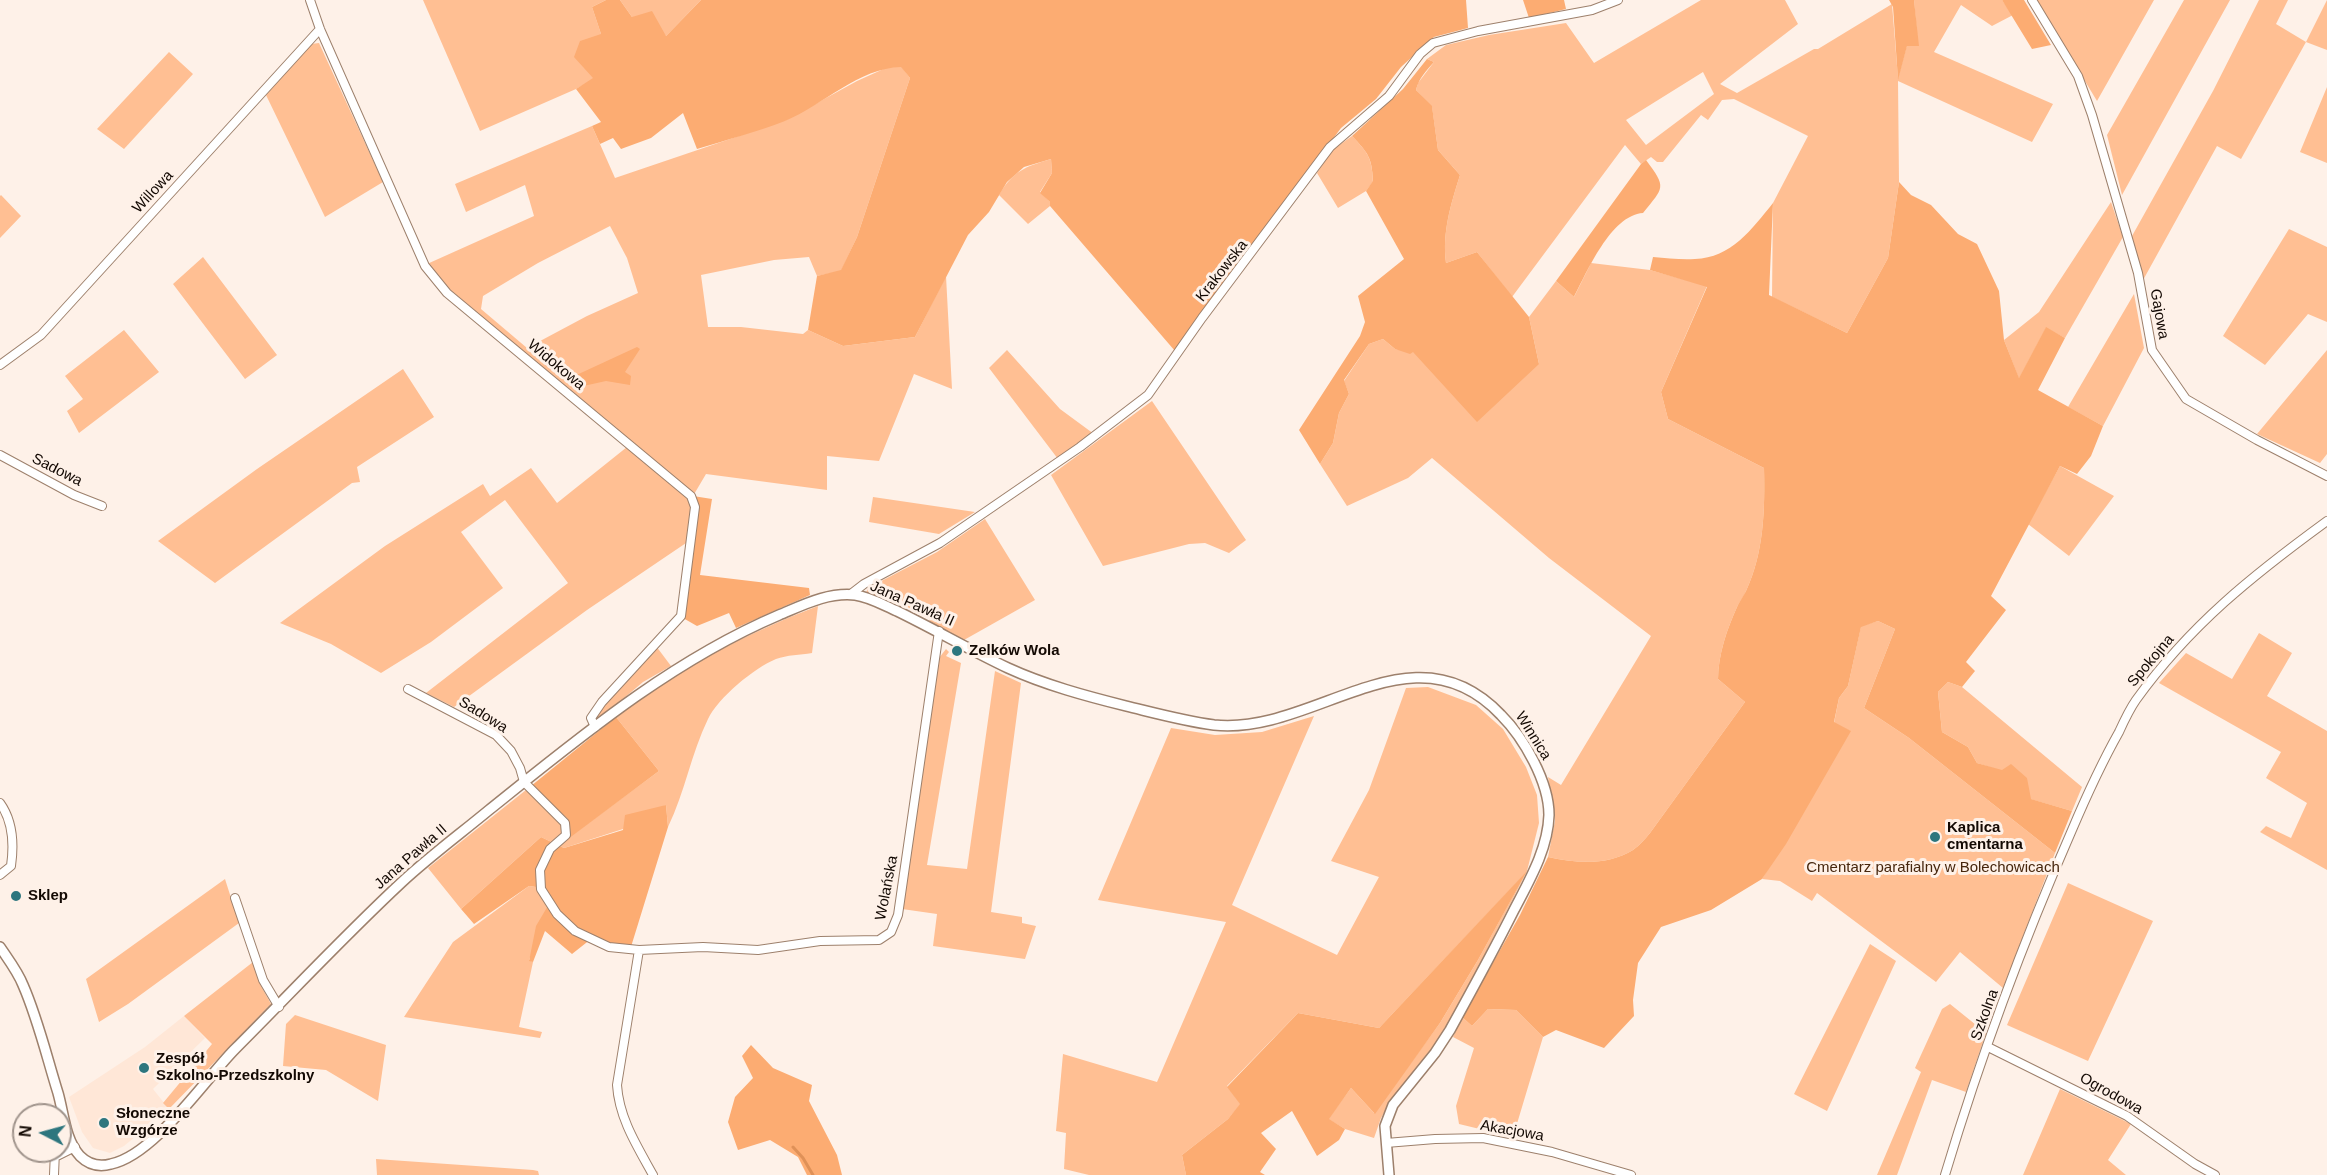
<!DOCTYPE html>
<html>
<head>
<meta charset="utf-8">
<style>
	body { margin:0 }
	#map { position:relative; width:2327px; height:1175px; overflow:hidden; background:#fef1e8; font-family:Arial,sans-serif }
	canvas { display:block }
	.north { position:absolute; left:12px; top:1103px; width:60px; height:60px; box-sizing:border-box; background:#fef1e8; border:2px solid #a0948c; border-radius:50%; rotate:276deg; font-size:16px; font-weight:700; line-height:24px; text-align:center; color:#130903 }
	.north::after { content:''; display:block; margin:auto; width:21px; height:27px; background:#2d767e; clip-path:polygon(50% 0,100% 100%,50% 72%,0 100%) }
</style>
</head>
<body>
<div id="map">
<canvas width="2327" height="1175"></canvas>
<div class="north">N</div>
</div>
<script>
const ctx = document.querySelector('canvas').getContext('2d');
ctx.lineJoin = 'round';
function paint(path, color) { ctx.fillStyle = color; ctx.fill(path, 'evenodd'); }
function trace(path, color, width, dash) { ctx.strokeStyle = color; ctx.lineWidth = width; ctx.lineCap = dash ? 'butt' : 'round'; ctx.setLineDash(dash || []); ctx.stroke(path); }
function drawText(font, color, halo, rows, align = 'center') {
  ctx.font = font + ' Arial,sans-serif'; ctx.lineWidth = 6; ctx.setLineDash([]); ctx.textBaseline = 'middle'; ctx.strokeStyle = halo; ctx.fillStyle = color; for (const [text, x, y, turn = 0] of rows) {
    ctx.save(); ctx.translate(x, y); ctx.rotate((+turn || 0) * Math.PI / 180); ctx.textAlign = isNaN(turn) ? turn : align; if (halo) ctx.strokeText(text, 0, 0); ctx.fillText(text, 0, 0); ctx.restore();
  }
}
const built = new Path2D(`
	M 184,1016 L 205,1038 L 153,1089 L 169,1109 L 124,1146 L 110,1153 L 93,1148 L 82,1132 L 69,1097 L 145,1047 Z`);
const green = new Path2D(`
	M 423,0 L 606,0 L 592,7 L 601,34 L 594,79 L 576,89 L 480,131 Z
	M 620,0 L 701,0 L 666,36 L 632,17 Z
	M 1701,0 L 1785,0 L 1798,24 L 1720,84 L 1737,93 L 1814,49 L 1818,49 L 1892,4 L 1898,78 L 1907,45 L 1918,45 L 1914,0 L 2002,0 L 2013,15 L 1992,26 L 1961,5 L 1934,52 L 2053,104 L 2032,142 L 1898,81 L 1899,182 L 1888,258 L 1847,333 L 1772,297 L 1773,203 L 1808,136 L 1734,99 L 1722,100 L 1708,120 L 1701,115 L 1663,162 L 1657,162 L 1651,157 L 1641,164 L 1625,145 L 1512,297 L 1477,252 L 1446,263 C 1442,232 1451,204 1460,175 L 1438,150 L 1432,107 L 1416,90 L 1418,83 L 1434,62 L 1427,59 L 1446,45 L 1489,35 L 1566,23 L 1594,63 ZM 1703,72 L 1714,94 L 1646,145 L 1626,120 Z
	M 2036,0 L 2154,0 L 2097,101 Z
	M 2184,0 L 2230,0 L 2122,195 L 2107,135 Z
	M 2259,0 L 2288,0 L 2276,24 L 2306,42 L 2327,0 L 2327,50 L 2306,42 L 2241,159 L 2217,146 L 2142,282 L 2132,236 L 2213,91 Z
	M 319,43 L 383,182 L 325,217 L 266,95 L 311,44 Z
	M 169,52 L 193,74 L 124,149 L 97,129 Z
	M 901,66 L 910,78 L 857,237 L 841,271 L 817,276 L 809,257 L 774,260 L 701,275 L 708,327 L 741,327 L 803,334 L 808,330 L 843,346 L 915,337 L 946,276 L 952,389 L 914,374 L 879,461 L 827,456 L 827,490 L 706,474 L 693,496 L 441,282 L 427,264 L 534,216 L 525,185 L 466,212 L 455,184 L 592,126 L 615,178 L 786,120 L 857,81 L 888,67 ZM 610,226 L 627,258 L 638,293 L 587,316 L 527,348 L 481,309 L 483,296 L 538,263 Z
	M 2327,87 L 2327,163 L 2300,152 Z
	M 1352,136 C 1368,153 1372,157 1373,182 L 1366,191 L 1338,208 L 1317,173 L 1331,151 Z
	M 1051,159 L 1052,173 L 1040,192 L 1050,202 L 1050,206 L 1028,224 L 999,195 C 1014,170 1025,167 1051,159 Z
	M 1,195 L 21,216 L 0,238 L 0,196 Z
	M 2111,202 L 2123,237 L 2065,338 L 2046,328 L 2019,379 L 2004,340 L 2039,312 Z
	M 2289,229 L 2327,247 L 2327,322 L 2308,314 L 2265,365 L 2223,336 Z
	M 203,257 L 277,355 L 245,379 L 173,284 Z
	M 1591,263 L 1650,270 L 1707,286 L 1661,392 L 1668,419 L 1764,468 C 1765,509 1764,553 1746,591 C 1744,597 1739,602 1737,607 C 1727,629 1718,655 1718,679 L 1745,702 L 1650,833 C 1645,839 1639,846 1633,850 C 1607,866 1576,863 1548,857 L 1555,821 L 1548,777 L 1561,785 L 1651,636 L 1549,558 L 1432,458 L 1408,478 L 1347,506 L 1320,464 L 1333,443 L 1339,413 L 1349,394 L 1344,381 L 1369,344 L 1383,339 L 1395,349 L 1413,352 L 1539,364 L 1529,317 L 1556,281 L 1574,297 Z
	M 2134,294 L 2144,348 L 2103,426 L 2068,407 Z
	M 124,330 L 159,372 L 79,433 L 67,411 L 83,399 L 65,376 Z
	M 1007,350 L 1060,409 L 1094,434 L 1058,459 L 989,368 Z
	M 2327,350 L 2327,454 L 2320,463 L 2257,434 Z
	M 403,369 L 434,417 L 357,467 L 360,482 L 352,483 L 215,583 L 158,541 L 257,469 Z
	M 1152,401 L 1246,540 L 1229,553 L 1205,543 L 1189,544 L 1103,566 L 1051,475 Z
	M 627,447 L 684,491 L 692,506 L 689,541 L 587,610 L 454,707 L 426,693 L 568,583 L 505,500 L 461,532 L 503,588 L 431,642 L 381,673 L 331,644 L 280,623 L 385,546 L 483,484 L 490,496 L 531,468 L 557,503 Z
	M 2060,466 L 2114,496 L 2069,556 L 2028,524 Z
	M 873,497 L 975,512 L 939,534 L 869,522 Z
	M 985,519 L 1035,600 L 964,640 L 929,622 L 930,618 L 897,602 L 896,605 L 866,593 L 868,588 L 937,552 Z
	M 818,606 L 812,653 C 800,655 787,655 776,659 C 754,668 718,698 708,719 C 691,754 685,792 668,827 L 666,805 L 623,829 L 564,848 L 541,837 L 461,909 L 428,868 L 531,786 L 568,819 L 568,838 L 659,771 L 616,717 C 675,670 747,633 818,606 Z
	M 1878,621 L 1895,629 L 1864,708 L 1909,738 L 2055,853 L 2003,988 L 1960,952 L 1936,982 L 1817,893 L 1812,901 L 1780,881 L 1762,879 L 1850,731 L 1834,723 L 1839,698 L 1848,686 L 1861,626 Z
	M 2259,633 L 2292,653 L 2267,696 L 2327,731 L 2327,870 L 2260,832 L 2266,826 L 2291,838 L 2307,803 L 2266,778 L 2281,752 L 2159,683 L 2186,653 L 2232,679 Z
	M 656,646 L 671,666 L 643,682 L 596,722 L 594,718 L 601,707 Z
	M 946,649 L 949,652 L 946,656 L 961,663 L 927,865 L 967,869 L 995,671 L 1021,683 L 991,912 L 1022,917 L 1022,923 L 1036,926 L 1025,959 L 933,946 L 937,914 L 902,909 L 939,658 Z
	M 1948,682 L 1962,687 L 2082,787 L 2072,811 L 2030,799 L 2002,771 L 1977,763 L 1968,747 L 1942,732 L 1938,692 Z
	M 1428,687 L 1476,705 L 1503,729 L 1526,767 L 1537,795 L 1539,823 L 1527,871 L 1453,1017 L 1429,1055 L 1393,1097 L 1381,1118 L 1374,1138 L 1345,1129 L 1328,1119 L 1351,1088 L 1374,1113 L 1440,1023 L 1478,960 L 1525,874 L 1379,1028 L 1298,1013 L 1227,1086 L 1241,1104 L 1228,1119 L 1182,1155 L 1186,1175 L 1089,1175 L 1064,1169 L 1066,1133 L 1056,1131 L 1063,1054 L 1157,1082 L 1226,922 L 1098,900 L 1171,728 L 1215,735 L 1262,732 L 1314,716 L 1232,905 L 1337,955 L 1379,877 L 1331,861 L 1369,790 L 1406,688 Z
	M 225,879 L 239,923 L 128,1004 L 99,1022 L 86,979 Z
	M 2068,883 L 2153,921 L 2088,1061 L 2007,1025 Z
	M 529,886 L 536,887 L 549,904 L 529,960 L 533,962 L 519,1027 L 542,1032 L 540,1038 L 404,1017 L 453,942 Z
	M 1870,944 L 1896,961 L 1827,1111 L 1794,1094 Z
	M 253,962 L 261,986 L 271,1004 L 169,1109 L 163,1103 L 212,1044 L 184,1016 Z
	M 1950,1004 L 1986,1033 L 1966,1092 L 1932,1080 L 1897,1175 L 1877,1175 L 1921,1072 L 1915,1068 L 1942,1009 Z
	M 1488,1009 L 1516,1010 L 1543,1037 L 1513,1137 L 1459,1124 L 1456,1106 L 1474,1048 L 1453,1037 L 1462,1017 L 1472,1026 Z
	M 295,1015 L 386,1045 L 378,1101 L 326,1070 L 283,1066 L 286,1024 Z
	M 2060,1089 L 2131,1124 L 2108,1160 L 2126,1175 L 2023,1175 Z
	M 376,1159 L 533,1170 L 538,1171 L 539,1175 L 377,1175 Z`);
const forest = new Path2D(`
	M 606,0 L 620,0 L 632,17 L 652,11 L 666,36 L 701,0 L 1466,0 L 1468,28 L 1434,37 L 1401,67 L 1376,99 L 1341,128 L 1175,351 L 1050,206 L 1050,202 L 1040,193 L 1052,173 L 1051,159 L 1024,167 L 1007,182 L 989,212 L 968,235 L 915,337 L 843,346 L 808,330 L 817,276 L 841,270 L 857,237 L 910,78 L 901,67 C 859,68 823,105 785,121 C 757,132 726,140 697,149 L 683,113 L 651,138 L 621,149 L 613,138 L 600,144 L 592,126 L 601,122 L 576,89 L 593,78 L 574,57 L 580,41 L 601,34 L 592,7 Z
	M 1523,0 L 1564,0 L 1566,9 L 1529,18 Z
	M 1889,0 L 1914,0 L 1919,46 L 1907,46 L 1898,80 L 1893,7 Z
	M 2002,0 L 2024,0 L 2051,45 L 2032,49 Z
	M 1427,59 L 1434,62 C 1426,71 1419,78 1416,90 L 1432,106 L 1438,150 L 1460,175 C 1451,204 1442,232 1446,263 L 1477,252 L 1529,317 L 1539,364 L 1477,422 L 1413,352 L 1410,354 L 1395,349 L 1383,339 L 1369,344 L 1344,380 L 1349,394 L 1339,413 L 1333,443 L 1320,464 L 1299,430 L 1360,336 L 1365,322 L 1358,296 L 1404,259 L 1366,191 L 1373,181 C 1372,157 1368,153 1352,136 L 1403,89 Z
	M 1646,160 C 1667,188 1664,187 1643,213 C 1611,215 1587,272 1574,297 L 1556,281 L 1641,164 Z
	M 1899,182 L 1911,195 L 1931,205 L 1958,234 L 1977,244 L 1999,291 L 2004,340 L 2019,378 L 2046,327 L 2065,338 L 2038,390 L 2103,426 L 2091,456 L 2077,474 L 2060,466 L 1991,596 L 2006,610 L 1966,662 L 1975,671 L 1962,687 L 1948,682 L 1938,692 L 1942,732 L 1968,747 L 1977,763 L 2002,770 L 2011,764 L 2027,778 L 2031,799 L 2072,811 L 2055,853 L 1909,738 L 1864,708 L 1895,629 L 1878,621 L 1861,627 L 1848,686 L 1839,698 L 1834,722 L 1851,731 L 1786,844 L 1762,879 L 1711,910 L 1661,927 L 1638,963 L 1633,1000 L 1634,1016 L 1604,1048 L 1556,1030 L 1543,1037 L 1516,1010 L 1488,1009 L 1472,1026 L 1462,1017 L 1520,915 L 1548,857 C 1576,863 1607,866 1633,850 C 1639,846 1645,839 1650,833 L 1745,702 L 1718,679 C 1718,655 1727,629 1737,607 C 1739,602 1743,597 1746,591 C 1764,553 1765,509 1764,468 L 1668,419 L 1661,392 L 1707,287 L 1650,270 L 1653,257 C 1667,258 1681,260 1695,259 C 1731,258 1752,229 1773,203 L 1769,295 L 1847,333 L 1888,258 Z
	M 637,347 L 640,349 L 625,372 L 631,376 L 630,385 L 606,381 L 579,387 L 570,378 Z
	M 693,496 L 712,499 L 700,575 L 809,588 L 810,595 L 736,628 L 729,613 L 697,626 L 683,618 Z
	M 616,717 L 659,771 L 568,839 L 568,819 L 531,786 Z
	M 666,805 L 668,827 L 630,950 L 591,939 L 572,954 L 545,931 L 533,962 L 529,961 L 536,926 L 549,904 L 536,887 L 529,886 L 474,924 L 461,909 L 541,837 L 564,848 L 623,830 L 625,815 Z
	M 1527,871 L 1478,960 L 1440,1023 L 1375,1114 L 1351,1088 L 1329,1119 L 1345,1129 L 1339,1140 L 1317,1156 L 1292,1111 L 1261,1133 L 1276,1149 L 1260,1172 L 1265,1175 L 1186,1175 L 1182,1155 L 1228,1119 L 1240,1104 L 1227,1087 L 1298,1013 L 1379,1028 Z
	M 751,1045 L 773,1068 L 812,1085 L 809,1101 L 837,1155 L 842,1175 L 807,1175 L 798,1157 L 770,1140 L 738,1150 L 728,1122 L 735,1097 L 753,1078 L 742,1056 Z`);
const stream = new Path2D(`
	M 793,1147 L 803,1158 L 813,1175`);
const minor = new Path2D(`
	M 310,0 L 320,29 L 425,266 L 447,293 L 691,496 L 695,507 L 681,616 L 602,702 L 591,718 L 595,727
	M 2032,0 L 2078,76 L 2092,115 L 2138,273 L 2152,350 L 2186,399 L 2257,440 L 2327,476
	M 0,365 L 41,335 L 320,29
	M 0,455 L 74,495 L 102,506
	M 851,594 L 864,584 L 940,543 L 1080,447 L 1148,395 L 1202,318 L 1330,147 L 1389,96 L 1420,54 L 1433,43 L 1478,31 L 1592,10 L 1618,0
	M 408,689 L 496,735 L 511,751 L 520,768 L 524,782 L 565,823 L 566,835 L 550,849 L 540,870 L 541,889 L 557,914 L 575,931 L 609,947 L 639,950 L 703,947 L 758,950 L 820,941 L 879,940 L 891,932 L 898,915 L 939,631
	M 0,803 C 13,821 14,845 11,866 L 0,875
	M 235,898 L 263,980 L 279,1007
	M 639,950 L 617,1085 C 619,1118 637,1146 653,1175
	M 1988,1047 L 2127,1116 L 2195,1164 L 2215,1175
	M 1386,1143 L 1435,1139 L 1483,1138 L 1552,1152 L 1631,1175
	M 53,1158 L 75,1147
	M 54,1175 L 55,1151
	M 1945,1175 C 1980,1058 2023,942 2072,830 C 2086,797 2101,764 2119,732 C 2124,721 2129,710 2136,700 C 2190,625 2253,575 2327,521`);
const tertiary = new Path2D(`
	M 0,947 C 8,959 18,972 23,985 C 38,1019 47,1058 58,1093 C 64,1114 65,1140 80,1156 C 89,1165 100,1167 111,1164 C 154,1155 203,1082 234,1050 C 290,994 344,936 402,882 C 429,857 460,834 489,810 C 580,737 671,661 779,615 C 803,605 828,592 855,595 C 870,597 883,605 897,611 C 934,629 970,650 1008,668 C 1045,685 1086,696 1126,706 C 1155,713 1184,721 1214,725 C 1314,736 1412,621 1501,715 C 1524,738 1549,782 1549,815 C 1548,849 1529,881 1514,910 C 1494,950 1472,990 1450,1030 L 1435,1053 L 1393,1105 L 1385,1126 L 1389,1175`);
const markers = [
	[957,651,6,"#2d767e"],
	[1935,837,6,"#2d767e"],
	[16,896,6,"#2d767e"],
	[144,1068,6,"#2d767e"],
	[104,1123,6,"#2d767e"]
];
const streetNames = [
	["Willowa",153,192,-47],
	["Krakowska",1222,271,-52],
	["Gajowa",2159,314,80],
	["Widokowa",556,365,40],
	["Sadowa",57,470,27],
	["Jana Pawła II",912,604,24],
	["Spokojna",2151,661,-50],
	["Sadowa",483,715,32],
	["Winnica",1533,736,58],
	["Jana Pawła II",411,857,-41],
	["Wolańska",887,888,-79],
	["Szkolna",1985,1015,-70],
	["Ogrodowa",2111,1094,29],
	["Akacjowa",1512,1131,10]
];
const poiNames = [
	["Zelków Wola",969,651],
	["Kaplica",1947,828],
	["cmentarna",1947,845],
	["Sklep",28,896],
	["Zespół",156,1059],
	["Szkolno-Przedszkolny",156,1076],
	["Słoneczne",116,1114],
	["Wzgórze",116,1131]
];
const parkNames = [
	["Cmentarz parafialny w Bolechowicach",1933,868]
];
paint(built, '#ffe7d7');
paint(green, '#ffbf93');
paint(forest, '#fcac72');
trace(stream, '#df9158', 3);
trace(minor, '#9d806c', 10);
trace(tertiary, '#9d806c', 12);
trace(minor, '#fff', 8);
trace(tertiary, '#fff', 9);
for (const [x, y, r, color] of markers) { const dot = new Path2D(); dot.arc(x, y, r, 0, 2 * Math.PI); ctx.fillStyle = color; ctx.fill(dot); trace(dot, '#fef1e8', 2); }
drawText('15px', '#130903', '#fef1e8', streetNames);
drawText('bold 15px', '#130903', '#fef1e8', poiNames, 'left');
drawText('15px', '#46260d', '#fef1e8', parkNames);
</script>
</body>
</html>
